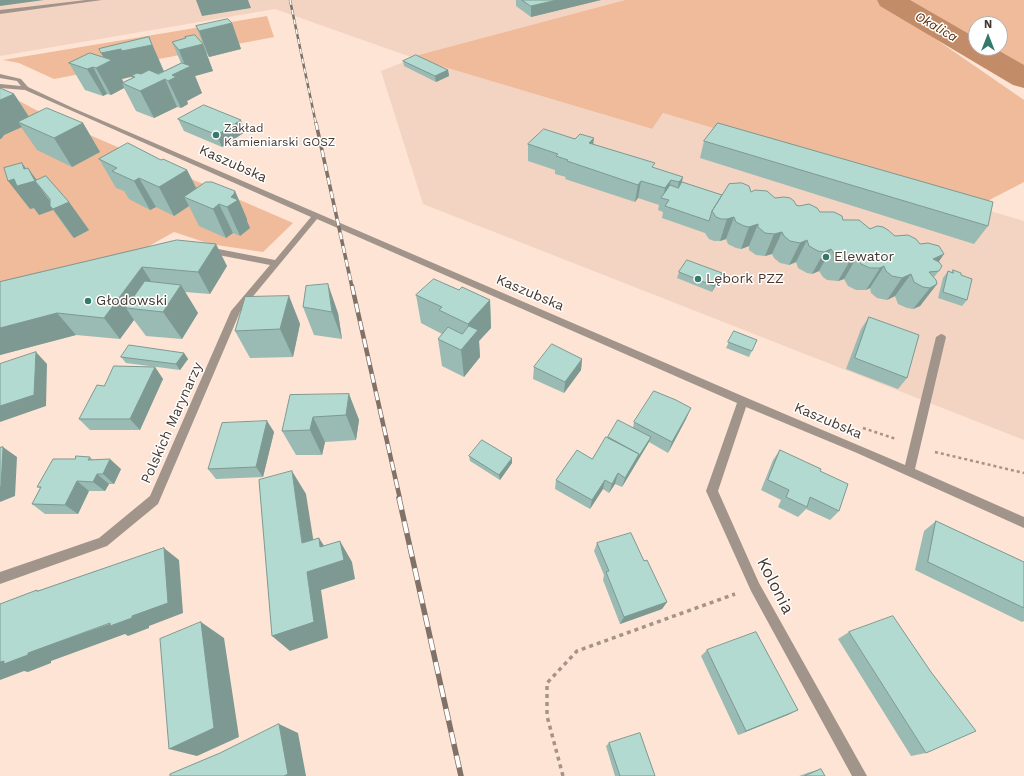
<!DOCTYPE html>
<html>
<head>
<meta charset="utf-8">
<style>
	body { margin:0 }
	#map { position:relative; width:1024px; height:776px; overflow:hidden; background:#fde4d4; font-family:"Work Sans",sans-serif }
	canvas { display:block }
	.north { position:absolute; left:968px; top:16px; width:40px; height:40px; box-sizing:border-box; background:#fff; border:1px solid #b4afac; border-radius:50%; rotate:0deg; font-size:11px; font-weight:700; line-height:16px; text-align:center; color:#443830 }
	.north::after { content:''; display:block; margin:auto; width:14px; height:18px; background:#35796c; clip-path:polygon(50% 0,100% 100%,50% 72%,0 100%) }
</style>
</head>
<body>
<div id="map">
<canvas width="1024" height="776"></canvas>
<div class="north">N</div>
</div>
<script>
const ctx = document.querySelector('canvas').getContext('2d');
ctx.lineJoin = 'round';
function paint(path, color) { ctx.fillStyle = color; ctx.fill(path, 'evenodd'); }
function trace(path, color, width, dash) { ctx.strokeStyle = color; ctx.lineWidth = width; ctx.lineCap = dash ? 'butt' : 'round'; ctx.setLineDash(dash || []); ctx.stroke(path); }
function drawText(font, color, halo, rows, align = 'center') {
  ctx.font = font + ' "Work Sans",sans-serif'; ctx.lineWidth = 3; ctx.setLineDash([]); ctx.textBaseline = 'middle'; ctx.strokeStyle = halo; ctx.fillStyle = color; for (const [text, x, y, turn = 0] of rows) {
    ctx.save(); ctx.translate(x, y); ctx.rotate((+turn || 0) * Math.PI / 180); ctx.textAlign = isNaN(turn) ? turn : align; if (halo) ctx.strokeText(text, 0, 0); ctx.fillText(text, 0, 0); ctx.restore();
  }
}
const built = new Path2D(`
	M 0,0 L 625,0 L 411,57 L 275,9 L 0,56 Z
	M 409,60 L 423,60 L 651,129 L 663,113 L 1024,221 L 1024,440 L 423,204 L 381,71 Z`);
const green = new Path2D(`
	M 625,0 L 879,0 L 1024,100 L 1024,182 L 976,207 L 663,113 L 652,129 L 411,57 Z
	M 905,0 L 1024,0 L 1024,68 L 989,48 L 1000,48 L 1000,24 L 976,24 L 976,41 Z
	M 267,16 L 274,37 L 54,79 L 19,63 L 3,60 Z
	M 0,95 L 19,101 L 55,120 L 293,223 L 263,252 L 210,244 L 174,232 L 99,274 L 0,296 Z`);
const river = new Path2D(`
	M 877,0 L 910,0 L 976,38 L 976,48 L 994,48 L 1024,65 L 1024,88 L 1013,85 L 880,6 Z`);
const pathFar1 = new Path2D(`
	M 863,428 L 896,439
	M 935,452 L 1024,473`);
const path = new Path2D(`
	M 563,776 L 547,716 L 547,683 L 577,651 L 735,594`);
const minor = new Path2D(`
	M 86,0 L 102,0 L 0,14 L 0,10 Z
	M 0,74 L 21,79 L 28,87 L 73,108 L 747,398 L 905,465 L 936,337 L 941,334 L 944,335 L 946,337 L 915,469 L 1024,517 L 1024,528 L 857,453 L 746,407 L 718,491 L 759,583 L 867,776 L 852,776 L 751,591 L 706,491 L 737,403 L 317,219 L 240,312 L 158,504 L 107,546 L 0,584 L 0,572 L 99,538 L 150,496 L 231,311 L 270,265 L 208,253 L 204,250 L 205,248 L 208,247 L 275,260 L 311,217 L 25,90 L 0,88 L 0,84 L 21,86 L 17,81 L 0,78 Z`);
const railFar3 = new Path2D(`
	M 290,0 L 316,124`);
const railFar2 = new Path2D(`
	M 316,123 L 352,287`);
const railFar1 = new Path2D(`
	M 352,286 L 400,499`);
const rail = new Path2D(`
	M 399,498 L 461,776`);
const wall = new Path2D(`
	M 516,0 L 601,0 L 531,17 L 516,6 Z
	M 232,23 L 241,49 L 209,57 L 206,52 L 213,71 L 195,76 L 202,93 L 187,101 L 188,104 L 181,108 L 177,107 L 154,118 L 136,111 L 124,88 L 111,95 L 107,94 L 103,96 L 85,90 L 69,63 L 104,58 L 149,37 L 164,71 L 181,63 L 172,42 L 185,38 L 185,37 L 203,44 L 196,26 ZM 131,76 L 132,78 L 123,82 L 122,79 Z
	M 403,61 L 448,70 L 449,76 L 436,82 L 404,66 Z
	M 14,94 L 29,116 L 83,123 L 100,152 L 72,167 L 37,150 L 21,127 L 4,135 L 1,139 Z
	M 178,119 L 245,132 L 222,147 L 184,131 Z
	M 704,141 L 988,226 L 974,244 L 700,158 Z
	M 528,144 L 593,144 L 654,168 L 682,182 L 722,195 L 751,192 L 775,198 L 920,244 L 939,262 L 939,271 L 934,277 L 937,284 L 920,306 L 913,309 L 907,308 L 898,304 L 895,296 L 887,300 L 877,298 L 871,293 L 870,288 L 866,290 L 856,290 L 848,286 L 844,279 L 838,281 L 827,280 L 823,277 L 819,271 L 812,274 L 807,273 L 798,268 L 796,262 L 789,265 L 780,263 L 774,258 L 772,254 L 765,256 L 756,255 L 749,250 L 749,246 L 741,249 L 736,248 L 728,244 L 726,239 L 720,241 L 714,241 L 709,239 L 705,233 L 662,218 L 663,212 L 658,210 L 659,205 L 638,198 L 635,202 L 565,179 L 566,177 L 555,174 L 555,170 L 528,161 Z
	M 99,159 L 161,160 L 187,170 L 197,189 L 235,191 L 247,219 L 247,221 L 250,228 L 240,236 L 233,233 L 226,238 L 199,226 L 189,206 L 174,216 L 156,207 L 150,210 L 129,199 L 124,191 L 116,188 Z
	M 26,168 L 37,180 L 69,202 L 89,230 L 74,238 L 71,235 L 53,210 L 39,215 L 34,208 L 30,209 Z
	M 177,240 L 227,266 L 210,294 L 185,292 L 198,313 L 182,339 L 146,336 L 134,320 L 120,339 L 76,335 L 0,355 L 0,282 Z
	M 953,270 L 961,275 L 967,300 L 962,306 L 938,298 L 943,278 L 948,271 L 952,272 Z
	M 679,272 L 722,273 L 719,279 L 712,292 L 677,278 Z
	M 459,290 L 490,300 L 491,328 L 479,341 L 480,357 L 464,377 L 442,366 L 438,339 L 442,334 L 421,323 L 416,295 Z
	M 289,296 L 300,324 L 293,357 L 250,358 L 235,331 Z
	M 303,307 L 338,313 L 342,339 L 314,335 Z
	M 869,317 L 907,378 L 898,389 L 846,369 L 861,329 Z
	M 734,331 L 757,340 L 749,357 L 726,348 Z
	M 184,353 L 188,359 L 180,370 L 126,363 L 121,357 Z
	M 582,359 L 581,370 L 564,393 L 533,379 L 534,367 Z
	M 155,367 L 163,379 L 140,430 L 90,430 L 79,419 L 104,386 Z
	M 349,394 L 359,420 L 356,440 L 325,442 L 322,455 L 296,455 L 282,431 Z
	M 691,408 L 686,419 L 668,453 L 649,442 L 622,487 L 615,484 L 609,493 L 603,489 L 590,509 L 555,489 L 556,480 L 592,459 L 608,437 L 633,428 L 634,422 Z
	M 267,421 L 274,432 L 263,477 L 216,479 L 208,469 Z
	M 780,450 L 820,471 L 839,511 L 830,520 L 806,509 L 798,517 L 778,507 L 781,500 L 761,490 L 773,460 Z
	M 469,456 L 512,463 L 500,480 L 470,461 Z
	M 90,457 L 93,460 L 121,469 L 114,484 L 109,484 L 105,491 L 89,491 L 78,514 L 45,514 L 32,504 L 40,488 L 37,487 L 75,459 Z
	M 936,521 L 1024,562 L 1024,621 L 1022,622 L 915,570 L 924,531 Z
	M 597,543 L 644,561 L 667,602 L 662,609 L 620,624 L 603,580 L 604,575 L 594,551 Z
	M 849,632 L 926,753 L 911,756 L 838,639 Z
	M 707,650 L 798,710 L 738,735 L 701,656 Z
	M 609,743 L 655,776 L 615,776 L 606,746 Z
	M 821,769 L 825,776 L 799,776 L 810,772 Z`);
const shadedWall = new Path2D(`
	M 0,0 L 44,0 L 0,6 Z
	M 196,0 L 248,0 L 251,8 L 202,16 Z
	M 557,0 L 601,0 L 531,17 L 531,6 Z
	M 232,23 L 241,49 L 209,57 L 199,31 Z
	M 149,37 L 164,72 L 136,78 L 135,76 L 122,79 L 124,84 L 122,83 L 124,88 L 111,95 L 96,68 L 107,63 L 101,53 Z
	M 203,44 L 213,71 L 195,76 L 202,93 L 187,101 L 188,104 L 181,108 L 168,81 L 172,75 L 186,68 L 179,50 Z
	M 93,67 L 107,94 L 103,96 L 87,69 Z
	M 448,70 L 449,76 L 436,82 L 435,76 Z
	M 165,79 L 177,107 L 154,118 L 140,91 Z
	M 14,94 L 32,122 L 18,122 L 22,127 L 4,135 L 1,139 L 0,139 L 0,100 Z
	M 241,120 L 245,132 L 222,147 L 217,135 Z
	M 83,123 L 100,152 L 72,167 L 54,138 Z
	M 594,138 L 592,155 L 589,143 Z
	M 22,163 L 35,181 L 28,168 L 49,197 L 35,181 L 55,208 L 69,202 L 89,230 L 74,238 L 53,209 L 50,206 L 53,210 L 39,215 L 34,208 L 30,209 L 8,181 L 24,169 Z
	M 187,170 L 201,198 L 184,197 L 189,206 L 174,216 L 159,187 Z
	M 683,177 L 679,194 L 675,200 L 679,182 Z
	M 139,178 L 156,207 L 150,210 L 134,181 Z
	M 671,180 L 667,197 L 663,198 L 665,188 Z
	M 641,181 L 638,198 L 635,202 L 638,185 Z
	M 235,191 L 247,219 L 247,221 L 250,228 L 240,236 L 227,207 L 231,197 Z
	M 219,204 L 233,233 L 226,238 L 213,209 Z
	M 734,217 L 726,239 L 720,241 L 727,219 Z
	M 758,224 L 749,246 L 741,249 L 749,227 Z
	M 782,232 L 772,254 L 765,256 L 774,234 Z
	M 807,240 L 796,262 L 789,265 L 800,243 Z
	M 216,244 L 227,266 L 210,294 L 198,272 Z
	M 831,249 L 819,271 L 812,274 L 824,252 Z
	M 944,254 L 932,272 L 929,272 L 933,259 Z
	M 857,257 L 844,279 L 838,281 L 851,259 Z
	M 884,266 L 870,288 L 866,290 L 880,268 Z
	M 142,267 L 156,289 L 126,308 L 134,320 L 120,339 L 104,318 Z
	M 722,273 L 719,279 L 712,292 L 714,286 Z
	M 911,274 L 895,296 L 887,300 L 902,278 Z
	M 328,284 L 338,313 L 342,339 L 332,312 Z
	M 937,284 L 920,306 L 913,309 L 930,288 Z
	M 181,285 L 198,313 L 182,339 L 163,312 Z
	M 289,296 L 300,324 L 293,357 L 280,329 Z
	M 490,300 L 491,328 L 479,341 L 480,357 L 464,377 L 461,350 L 469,341 L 468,324 Z
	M 57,313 L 76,335 L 0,355 L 0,328 Z
	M 36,352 L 47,364 L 46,406 L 0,422 L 0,406 Z
	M 184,353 L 188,359 L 180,370 L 176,364 Z
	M 582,359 L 581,370 L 564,393 L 565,382 Z
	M 155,367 L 163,379 L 140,430 L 130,419 Z
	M 349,394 L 359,420 L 356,440 L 346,415 Z
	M 691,408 L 686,419 L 668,453 L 672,442 Z
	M 313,417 L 325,442 L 322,455 L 310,430 Z
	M 267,421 L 274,432 L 263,477 L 256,467 Z
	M 651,437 L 649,442 L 622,487 L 625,478 L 639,454 Z
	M 3,447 L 17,457 L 15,496 L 0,502 L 0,487 Z
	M 512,458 L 512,463 L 500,480 L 499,475 Z
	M 110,459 L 121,469 L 114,484 L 103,474 Z
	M 292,471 L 306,494 L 317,563 L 302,543 Z
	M 618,473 L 615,484 L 609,493 L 612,484 Z
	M 97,474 L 109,484 L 105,491 L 93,482 Z
	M 605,480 L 603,489 L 590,509 L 592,500 Z
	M 77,481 L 89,491 L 78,514 L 65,505 Z
	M 319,538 L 332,558 L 340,541 L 352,562 L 355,579 L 321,590 L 328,638 L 290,651 L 272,636 L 307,572 L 320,547 Z
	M 164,548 L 179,560 L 183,613 L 149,626 L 149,628 L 128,636 L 125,634 L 51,661 L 51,663 L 28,672 L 24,671 L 0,680 L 0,662 L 132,616 Z
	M 667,602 L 662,609 L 620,624 L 624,617 Z
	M 201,622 L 224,638 L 239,737 L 197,756 L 169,749 Z
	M 798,710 L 788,715 L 738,735 L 746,731 Z
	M 279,724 L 298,733 L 306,776 L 284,776 Z`);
const building = new Path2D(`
	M 522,0 L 557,0 L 531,6 Z
	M 228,19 L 232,23 L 199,31 L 196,26 Z
	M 195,35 L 203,44 L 179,50 L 172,42 L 186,38 L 185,37 Z
	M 149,37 L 152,45 L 122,51 L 121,49 L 101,53 L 99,49 Z
	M 90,53 L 112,60 L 96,68 L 93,67 L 87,69 L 69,63 Z
	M 416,55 L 448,70 L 435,76 L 403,61 Z
	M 182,63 L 191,66 L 172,75 L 176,77 L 168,81 L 165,79 L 140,91 L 122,83 L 135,77 L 131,76 L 137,73 L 141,74 L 149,70 L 158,74 Z
	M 0,88 L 14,94 L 0,100 Z
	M 204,105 L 241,120 L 217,135 L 178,119 Z
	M 47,108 L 83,123 L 54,138 L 18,122 Z
	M 718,123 L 993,202 L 988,226 L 704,141 Z
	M 544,129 L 575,139 L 580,134 L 594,138 L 589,143 L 655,163 L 652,167 L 683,177 L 679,182 L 671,180 L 665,188 L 641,181 L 638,185 L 567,161 L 568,160 L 556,156 L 558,154 L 528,144 Z
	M 128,143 L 161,160 L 163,159 L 187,170 L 159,187 L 139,178 L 134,181 L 112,171 L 117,168 L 99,159 Z
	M 22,163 L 24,169 L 28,168 L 35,181 L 17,186 L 14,179 L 8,181 L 4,168 Z
	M 46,176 L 69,202 L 53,209 L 50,206 L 50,199 L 35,181 Z
	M 206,182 L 212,182 L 235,191 L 234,194 L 231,197 L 238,200 L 227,207 L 219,204 L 213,209 L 184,197 Z
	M 682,182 L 722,195 L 712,211 L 709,221 L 665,206 L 669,200 L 661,198 L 670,185 L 678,188 Z
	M 742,183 L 749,186 L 751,192 L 755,190 L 767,191 L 775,198 L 784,197 L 790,198 L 794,201 L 796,205 L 799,206 L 809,204 L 817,208 L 820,212 L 834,212 L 842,216 L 843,220 L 859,220 L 870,229 L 877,226 L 883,227 L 888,230 L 895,236 L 908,235 L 916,239 L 920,244 L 928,243 L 939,246 L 944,254 L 933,259 L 939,262 L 942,266 L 939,271 L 929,272 L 936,280 L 937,284 L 930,288 L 923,287 L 914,282 L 911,274 L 902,278 L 892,276 L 886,271 L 884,266 L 880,268 L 870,268 L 861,264 L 857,257 L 851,259 L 840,258 L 835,255 L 831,249 L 824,252 L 818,251 L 809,246 L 807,240 L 800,243 L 790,241 L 784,236 L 782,232 L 774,234 L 765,233 L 758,227 L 758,224 L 749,227 L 744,226 L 736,222 L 734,217 L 727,219 L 721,219 L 716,217 L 712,211 L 729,184 Z
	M 177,240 L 216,244 L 198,272 L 142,267 L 104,318 L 57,313 L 0,328 L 0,282 Z
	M 687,260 L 722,273 L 714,286 L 679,272 Z
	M 953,270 L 961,273 L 961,275 L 972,279 L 967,300 L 943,292 L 948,271 L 953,273 Z
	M 434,279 L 459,290 L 462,287 L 490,300 L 468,324 L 439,310 L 442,307 L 416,295 Z
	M 145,281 L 181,285 L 163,312 L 126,308 Z
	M 328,284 L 332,312 L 303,307 L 306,286 Z
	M 289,296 L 280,329 L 235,331 L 245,297 Z
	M 869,317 L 919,335 L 907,378 L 855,358 Z
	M 469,326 L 478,330 L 461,350 L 438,339 L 448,327 L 462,334 Z
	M 734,331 L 757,340 L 752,351 L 728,342 Z
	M 552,344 L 582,359 L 565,382 L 534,367 Z
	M 129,345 L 184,353 L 176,364 L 121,357 Z
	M 36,352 L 34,395 L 0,406 L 0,364 Z
	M 114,366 L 155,367 L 130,419 L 79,419 L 97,385 L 104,386 Z
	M 654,391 L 676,400 L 691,408 L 672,442 L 634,422 Z
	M 349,394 L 346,415 L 313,417 L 310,430 L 282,431 L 290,395 Z
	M 618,420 L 651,437 L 637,459 L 639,454 L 608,437 Z
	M 267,421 L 256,467 L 208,469 L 222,423 Z
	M 606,437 L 639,454 L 625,478 L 618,473 L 612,484 L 605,480 L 592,500 L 556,480 L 577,450 L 592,459 Z
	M 482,440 L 512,458 L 499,475 L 469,456 Z
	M 3,447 L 1,487 L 0,487 L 0,448 Z
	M 780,450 L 821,469 L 820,471 L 848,484 L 839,511 L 810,497 L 807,507 L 786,497 L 789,490 L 768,480 Z
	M 76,456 L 90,457 L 88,460 L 110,459 L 103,474 L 97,474 L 93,482 L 77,481 L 65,505 L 32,504 L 41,487 L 37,487 L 53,459 L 75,459 Z
	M 292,471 L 302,543 L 319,538 L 320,547 L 340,541 L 344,560 L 307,572 L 314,622 L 272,636 L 259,480 Z
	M 936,521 L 1024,562 L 1024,608 L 928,562 Z
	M 631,533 L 644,561 L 647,560 L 667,602 L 624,617 L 606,572 L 609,571 L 597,543 Z
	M 164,548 L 168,603 L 132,616 L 132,618 L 110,626 L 110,623 L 28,653 L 28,655 L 4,664 L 4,661 L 0,662 L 0,604 L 37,590 L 37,591 Z
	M 893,616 L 931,672 L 976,731 L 926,753 L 849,632 Z
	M 201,622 L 214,728 L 169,749 L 160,639 Z
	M 756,632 L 798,710 L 746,731 L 707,650 Z
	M 279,724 L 288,774 L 284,776 L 170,776 L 170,774 L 220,753 Z
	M 640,733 L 655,776 L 620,776 L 609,743 Z
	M 821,769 L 825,776 L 805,776 Z`);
const markers = [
	[216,135,4,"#35796c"],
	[826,257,4,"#35796c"],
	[698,279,4,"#35796c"],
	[88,301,4,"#35796c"]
];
const farPoinames = [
	["Zakład",224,128],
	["Kamieniarski GOSZ",224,142]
];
const farWaternames = [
	["Okalica",936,27,30]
];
const streetNames = [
	["Kaszubska",233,164,24],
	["Kaszubska",530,293,23],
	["Kaszubska",828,421,23],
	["Polskich Marynarzy",172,423,-66]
];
const poiNames = [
	["Elewator",834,257],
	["Lębork PZZ",706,279],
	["Głodowski",96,301]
];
const nearStreetnames = [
	["Kolonia",775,586,63]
];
paint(built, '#f3d4c2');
paint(green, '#efbb9a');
paint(river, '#c38c69');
trace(pathFar1, '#a69387', 2.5, [3, 3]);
trace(path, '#a69387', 3.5, [4, 4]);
paint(minor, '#a1948b');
trace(railFar3, '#817166', 2.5);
trace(railFar2, '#817166', 3.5);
trace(railFar1, '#817166', 4.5);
trace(rail, '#817166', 5.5);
trace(railFar3, '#fff', 1.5, [5]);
trace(railFar2, '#fff', 2.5, [7]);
trace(railFar1, '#fff', 3, [9]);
trace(rail, '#fff', 4, [12]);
paint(wall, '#99bbb3');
paint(shadedWall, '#7d9992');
paint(building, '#b2dad0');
trace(building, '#7d9992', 1);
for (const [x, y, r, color] of markers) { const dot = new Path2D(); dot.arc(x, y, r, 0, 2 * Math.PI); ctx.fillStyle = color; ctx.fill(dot); trace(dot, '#fff', 1.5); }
drawText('12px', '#443830', '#fff', farPoinames, 'left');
drawText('italic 13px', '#5d2a00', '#fff', farWaternames);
drawText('14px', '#443830', '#fff', streetNames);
drawText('14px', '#443830', '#fff', poiNames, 'left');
drawText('17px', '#443830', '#fff', nearStreetnames);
</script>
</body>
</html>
